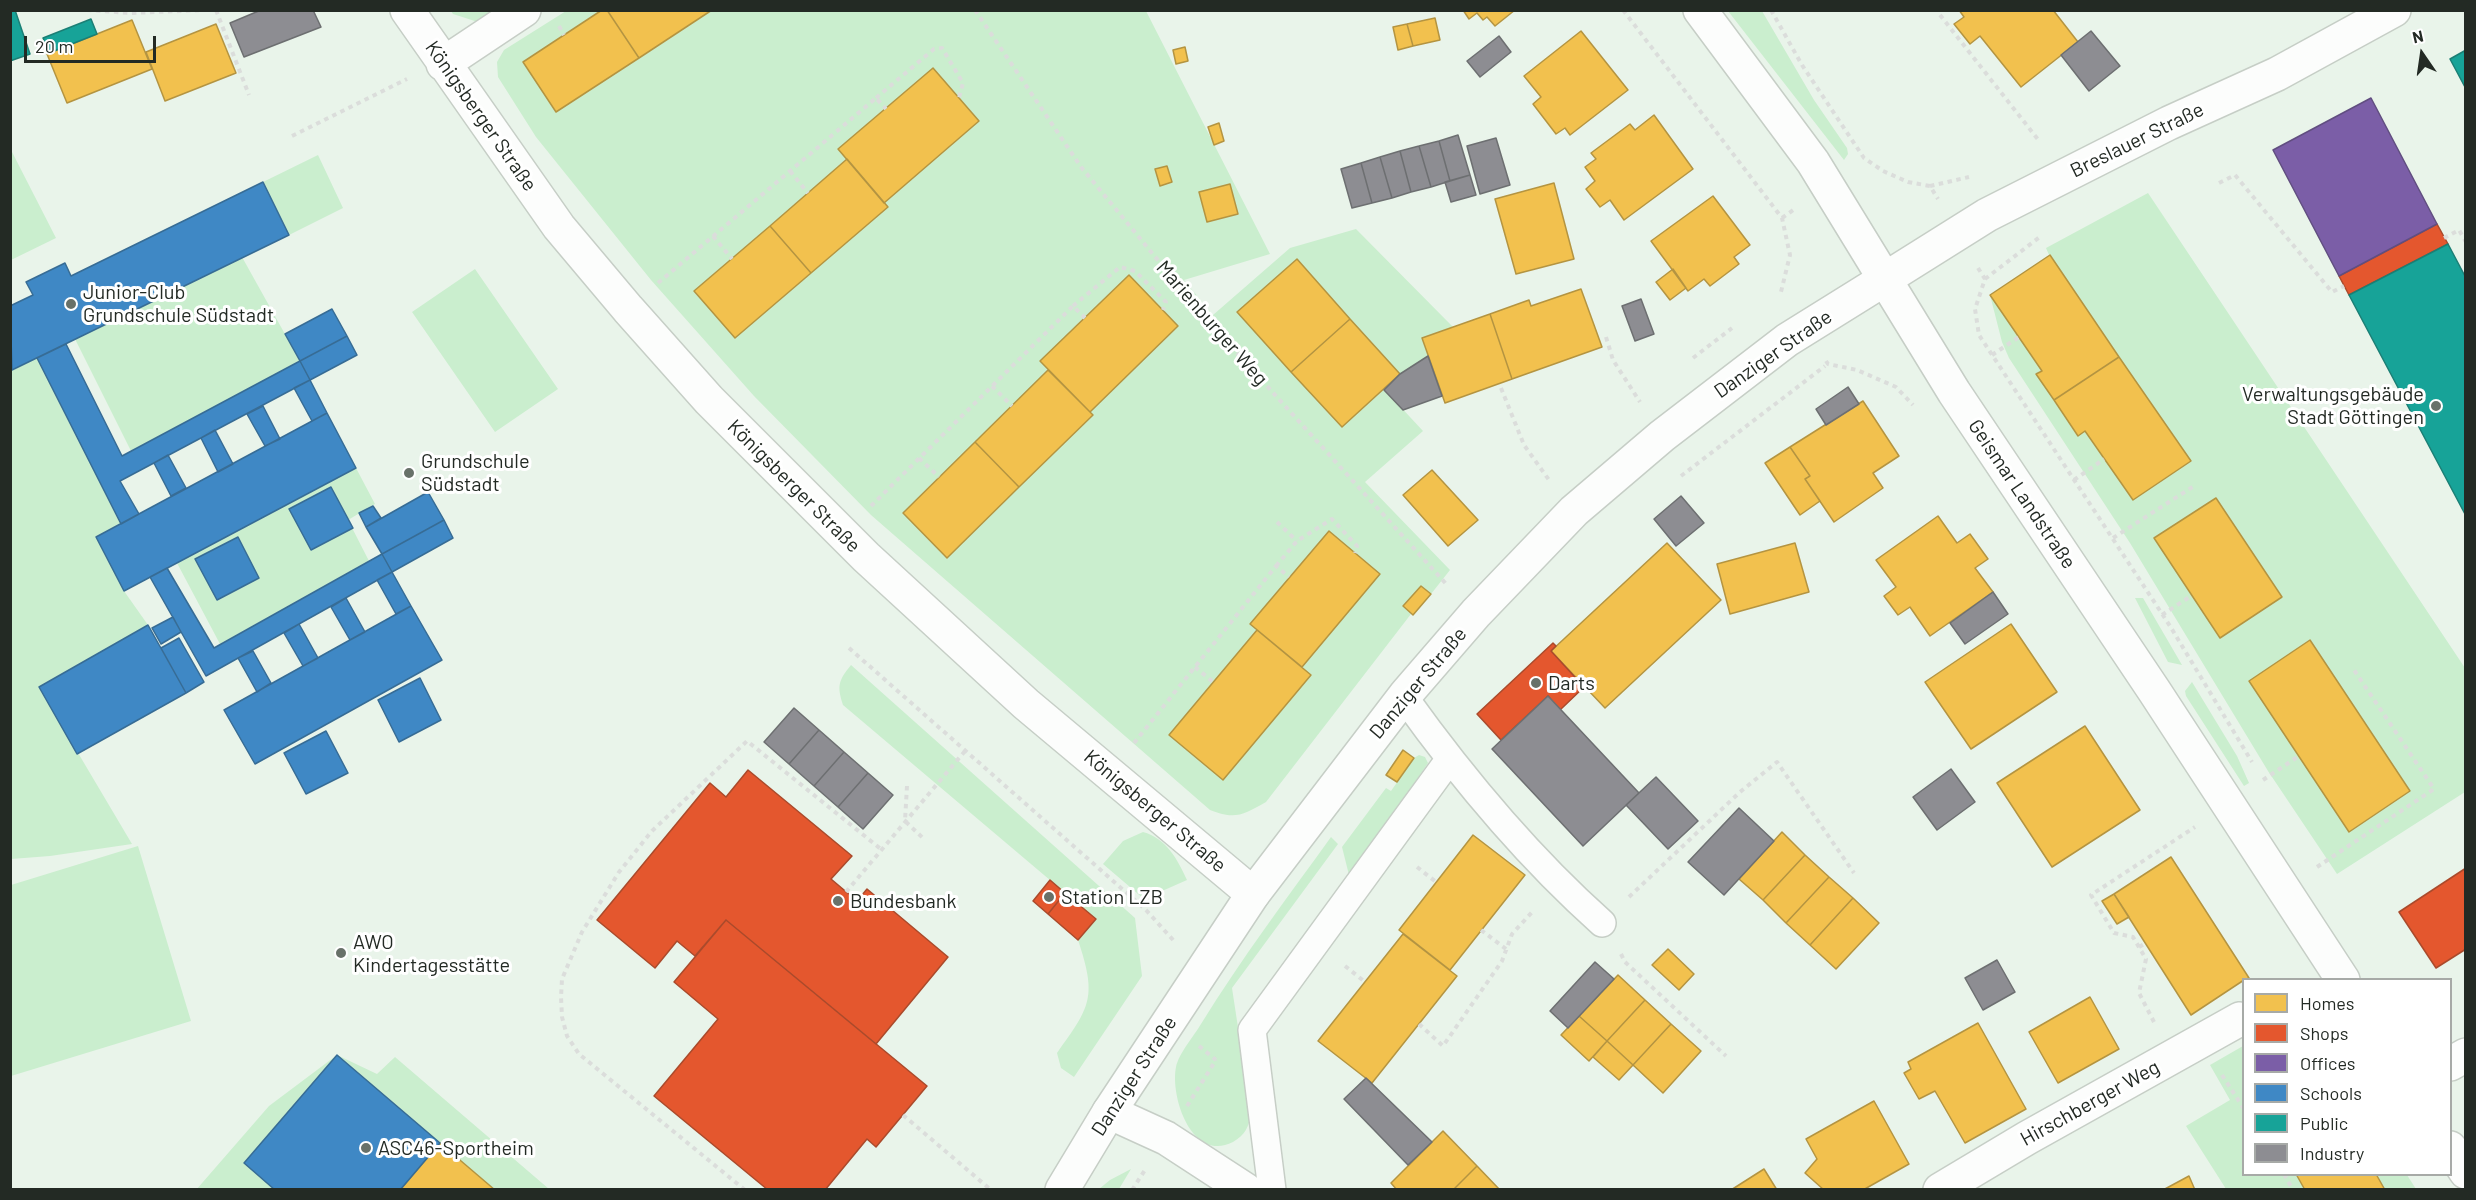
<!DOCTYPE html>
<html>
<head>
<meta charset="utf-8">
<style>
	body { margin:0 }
	#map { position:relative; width:2476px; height:1200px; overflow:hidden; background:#e9f4ea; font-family:Barlow,sans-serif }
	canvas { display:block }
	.frame { position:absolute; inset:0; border:12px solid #232a24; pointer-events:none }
	.legend { position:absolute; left:2242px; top:978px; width:210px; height:198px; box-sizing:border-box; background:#fff; border:2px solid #a7aaa7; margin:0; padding:8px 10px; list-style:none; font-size:18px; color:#232a24 }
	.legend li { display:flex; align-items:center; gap:12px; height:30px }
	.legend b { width:30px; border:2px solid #a7aaa7 }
	.north { position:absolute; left:2392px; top:24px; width:60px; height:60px; -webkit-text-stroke:4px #fff; paint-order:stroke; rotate:347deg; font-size:16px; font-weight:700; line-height:24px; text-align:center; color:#232a24 }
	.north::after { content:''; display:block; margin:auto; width:21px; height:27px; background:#232a24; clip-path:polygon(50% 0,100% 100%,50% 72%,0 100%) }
	.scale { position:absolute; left:24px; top:36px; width:132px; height:27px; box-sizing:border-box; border:3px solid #232a24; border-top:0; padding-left:8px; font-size:18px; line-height:21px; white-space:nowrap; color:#232a24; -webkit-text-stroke:4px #fff; paint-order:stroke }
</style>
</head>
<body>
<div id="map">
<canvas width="2476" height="1200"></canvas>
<div class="frame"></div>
<ul class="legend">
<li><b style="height:16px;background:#f2c14e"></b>Homes</li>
<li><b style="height:16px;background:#e4572e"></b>Shops</li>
<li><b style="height:16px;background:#7b5ea7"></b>Offices</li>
<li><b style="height:16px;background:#3f88c5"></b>Schools</li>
<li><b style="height:16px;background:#17a398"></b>Public</li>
<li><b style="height:16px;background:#8d8d92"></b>Industry</li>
</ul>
<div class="north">N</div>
<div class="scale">20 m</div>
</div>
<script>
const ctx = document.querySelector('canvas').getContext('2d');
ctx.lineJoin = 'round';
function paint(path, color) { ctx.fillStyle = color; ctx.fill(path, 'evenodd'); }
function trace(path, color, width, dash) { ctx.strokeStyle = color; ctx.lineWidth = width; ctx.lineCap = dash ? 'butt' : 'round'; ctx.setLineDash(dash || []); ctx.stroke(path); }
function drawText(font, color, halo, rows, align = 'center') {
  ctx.font = font + ' Barlow,sans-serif'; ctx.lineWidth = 6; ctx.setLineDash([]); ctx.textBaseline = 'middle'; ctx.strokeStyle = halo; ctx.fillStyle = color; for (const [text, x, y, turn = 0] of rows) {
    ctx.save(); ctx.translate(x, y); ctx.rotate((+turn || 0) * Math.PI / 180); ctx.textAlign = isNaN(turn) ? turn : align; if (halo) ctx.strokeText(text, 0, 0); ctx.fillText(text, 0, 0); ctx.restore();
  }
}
const green = new Path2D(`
	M 451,11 L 500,11 L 481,23 L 453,14 Z
	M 566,11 L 1146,11 L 1270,254 L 1184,280 L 1213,315 L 1290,248 L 1356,229 L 1453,327 L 1422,338 L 1428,356 L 1401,374 L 1384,389 L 1423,431 L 1365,482 L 1450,570 L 1431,594 L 1421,586 L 1403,606 L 1411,614 L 1266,802 C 1243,815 1235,820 1210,810 L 871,515 L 754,396 L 651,280 L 536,137 L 498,77 L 497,62 L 504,50 Z
	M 1728,11 L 1762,11 L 1814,100 L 1847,148 L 1848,154 L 1844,160 Z
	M 11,150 L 56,238 L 11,260 L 10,260 Z
	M 318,155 L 343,208 L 289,235 L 263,182 Z
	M 2148,193 L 2465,668 L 2465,792 L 2337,874 L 2268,771 L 2130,543 L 2009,358 L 2002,342 L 1990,295 L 2049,255 L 2046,248 Z
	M 242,257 L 300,361 L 131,451 L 75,339 Z
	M 475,269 L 558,389 L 495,432 L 412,312 Z
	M 37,358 L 121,524 L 96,537 L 124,591 L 148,625 L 39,687 L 132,844 L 50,856 L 11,859 L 10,366 L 13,370 Z
	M 356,468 L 375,504 L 348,520 L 369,561 L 220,644 L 177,563 Z
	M 2135,598 L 2143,598 L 2182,665 L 2168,662 Z
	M 851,665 L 1135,918 L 1142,976 L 1074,1077 L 1061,1068 L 1057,1053 C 1091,1006 1097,997 1078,940 L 1096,919 L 843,705 C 837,686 838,681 851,665 Z
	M 2192,682 L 2237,756 L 2249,783 L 2244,786 L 2186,696 L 2185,691 Z
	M 1419,755 L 1425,757 L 1428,763 L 1350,879 L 1342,847 L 1386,788 L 1391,791 L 1414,758 Z
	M 1143,832 C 1166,838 1178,860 1187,880 L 1144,899 L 1103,864 L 1123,841 Z
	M 1331,837 L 1338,844 L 1232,988 L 1251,1113 C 1249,1127 1245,1135 1233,1142 C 1192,1163 1170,1097 1176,1067 C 1179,1053 1194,1036 1201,1024 C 1241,959 1287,898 1331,837 Z
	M 138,846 L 191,1021 L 11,1076 L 11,885 Z
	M 2243,1046 L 2244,1174 L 2407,1175 L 2416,1189 L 2226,1189 L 2186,1126 L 2230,1100 L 2210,1065 Z
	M 337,1055 L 377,1074 L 395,1057 L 549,1189 L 196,1190 L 269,1106 Z
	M 1131,1169 L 1119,1189 L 1099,1189 L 1110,1180 Z`);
const homes = new Path2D(`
	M 602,10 L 607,10 L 639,58 L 556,112 L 523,62 Z
	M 607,10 L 712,10 L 639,58 Z
	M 1463,10 L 1515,10 L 1495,26 L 1487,17 L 1483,20 L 1477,13 L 1469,19 Z
	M 1959,10 L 2053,10 L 2078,42 L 2021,87 L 1980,36 L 1970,44 L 1954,24 L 1964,17 Z
	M 1435,18 L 1440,40 L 1413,46 L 1407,24 Z
	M 132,20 L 152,69 L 67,103 L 47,54 Z
	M 216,24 L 236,73 L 165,101 L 146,52 Z
	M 1407,24 L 1413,46 L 1398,50 L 1393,27 Z
	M 1581,31 L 1628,90 L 1570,135 L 1565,128 L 1556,134 L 1533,104 L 1541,97 L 1524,76 Z
	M 1185,47 L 1188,61 L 1176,64 L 1173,50 Z
	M 933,68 L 979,121 L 884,203 L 838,149 Z
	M 1654,115 L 1693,169 L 1624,220 L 1610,200 L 1600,207 L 1586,189 L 1595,181 L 1585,167 L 1596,159 L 1591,153 L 1630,124 L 1635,130 Z
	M 1219,123 L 1224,141 L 1214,145 L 1208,127 Z
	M 847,159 L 888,207 L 811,273 L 770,226 Z
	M 1167,166 L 1172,182 L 1160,186 L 1155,169 Z
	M 1554,183 L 1574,259 L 1516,274 L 1495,199 Z
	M 1230,184 L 1238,214 L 1207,222 L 1199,192 Z
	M 1713,196 L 1750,245 L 1734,257 L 1739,264 L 1710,286 L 1704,279 L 1688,291 L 1651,241 Z
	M 770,226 L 811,273 L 735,338 L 694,291 Z
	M 2050,255 L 2119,357 L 2054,400 L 2036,374 L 2042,371 L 1990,295 Z
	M 1297,259 L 1350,319 L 1291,372 L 1237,312 Z
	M 1673,269 L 1686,288 L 1670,300 L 1656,282 Z
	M 1129,275 L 1178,326 L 1090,412 L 1040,361 Z
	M 1581,289 L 1602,347 L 1512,379 L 1490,314 L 1529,300 L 1531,306 Z
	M 1490,314 L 1512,379 L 1445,403 L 1422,338 Z
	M 1350,319 L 1400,374 L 1342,427 L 1291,372 Z
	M 2119,357 L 2191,461 L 2133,500 L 2085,431 L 2078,436 L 2054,400 Z
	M 1048,370 L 1093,415 L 1019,487 L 975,442 Z
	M 1863,401 L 1899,456 L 1873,473 L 1883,488 L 1834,522 L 1805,479 L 1810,476 L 1790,447 Z
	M 975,442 L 1019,487 L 947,558 L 903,513 Z
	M 1790,447 L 1810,476 L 1805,479 L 1820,501 L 1800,515 L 1765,463 Z
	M 1432,470 L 1478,520 L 1448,546 L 1403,495 Z
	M 2216,498 L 2282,597 L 2220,638 L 2154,538 Z
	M 1938,516 L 1957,543 L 1970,534 L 1988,559 L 1975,568 L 1993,592 L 1930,636 L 1910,607 L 1898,615 L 1884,596 L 1896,587 L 1876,560 Z
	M 1329,531 L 1380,574 L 1302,667 L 1250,624 Z
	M 1667,543 L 1721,600 L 1605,708 L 1551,651 Z
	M 1795,543 L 1809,592 L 1730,614 L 1717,564 Z
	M 1421,586 L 1431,594 L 1413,615 L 1403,606 Z
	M 2011,624 L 2057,692 L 1971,749 L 1925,682 Z
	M 1257,630 L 1311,675 L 1223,780 L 1169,735 Z
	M 2310,640 L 2410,791 L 2349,832 L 2249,681 Z
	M 2085,726 L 2140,810 L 2052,867 L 1997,783 Z
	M 1403,750 L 1414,758 L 1397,782 L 1386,775 Z
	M 1782,832 L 1805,855 L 1763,900 L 1739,879 Z
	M 1473,835 L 1525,875 L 1450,970 L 1399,930 Z
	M 1805,855 L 1829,877 L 1786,923 L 1763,900 Z
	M 2171,857 L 2249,978 L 2244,980 L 2191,1015 L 2114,894 Z
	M 1829,877 L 1853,898 L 1810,945 L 1786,923 Z
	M 2114,894 L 2129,917 L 2117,924 L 2102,901 Z
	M 1853,898 L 1879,923 L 1836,969 L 1810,945 Z
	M 1403,934 L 1457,976 L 1372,1083 L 1318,1041 Z
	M 1668,949 L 1694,974 L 1679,990 L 1652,965 Z
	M 1618,975 L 1645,1000 L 1607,1041 L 1579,1016 Z
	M 2090,997 L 2119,1049 L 2058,1083 L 2029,1032 Z
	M 1645,1000 L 1671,1024 L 1633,1065 L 1607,1041 Z
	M 1579,1016 L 1607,1041 L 1589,1061 L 1561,1035 Z
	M 1978,1023 L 2026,1109 L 1965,1143 L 1935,1091 L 1919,1099 L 1904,1073 L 1911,1069 L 1908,1062 Z
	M 1671,1024 L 1701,1051 L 1663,1093 L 1633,1065 Z
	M 1607,1041 L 1633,1065 L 1619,1080 L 1593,1057 Z
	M 1874,1101 L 1909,1164 L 1863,1190 L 1824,1190 L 1805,1173 L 1817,1159 L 1806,1139 Z
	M 1443,1131 L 1477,1166 L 1453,1190 L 1397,1190 L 1391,1183 Z
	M 440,1143 L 495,1190 L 400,1190 Z
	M 1477,1166 L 1500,1190 L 1453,1190 Z
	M 1764,1169 L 1777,1190 L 1731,1190 Z
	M 2296,1174 L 2376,1174 L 2385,1190 L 2305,1190 Z
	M 2189,1176 L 2195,1190 L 2163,1190 Z`);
const shops = new Path2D(`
	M 2437,224 L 2448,244 L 2349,295 L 2339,276 Z
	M 1553,643 L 1556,646 L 1551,651 L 1584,687 L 1560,710 L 1548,696 L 1501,740 L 1477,714 Z
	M 748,770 L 852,856 L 831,879 L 857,901 L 867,889 L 948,957 L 876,1044 L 726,920 L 695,956 L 677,941 L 655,968 L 597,920 L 710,783 L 726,797 Z
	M 2466,868 L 2466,949 L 2436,968 L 2399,912 Z
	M 1050,880 L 1065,893 L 1048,914 L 1033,901 Z
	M 1065,893 L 1096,919 L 1078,940 L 1048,914 Z
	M 726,920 L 927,1086 L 876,1147 L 867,1139 L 825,1190 L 768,1190 L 654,1096 L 718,1019 L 674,982 Z`);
const offices = new Path2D(`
	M 2371,98 L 2437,224 L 2339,276 L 2273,150 Z`);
const schools = new Path2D(`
	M 263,182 L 289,235 L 12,370 L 10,306 L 33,295 L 26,282 L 65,263 L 71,276 Z
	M 332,309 L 347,336 L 300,361 L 285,334 Z
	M 347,336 L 357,355 L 310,380 L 300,361 Z
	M 66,344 L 122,456 L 300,361 L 310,380 L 120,481 L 139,514 L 121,524 L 37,358 Z
	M 310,380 L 327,413 L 312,421 L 294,388 Z
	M 263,406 L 280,439 L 265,446 L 247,414 Z
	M 327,413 L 356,468 L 124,591 L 96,537 Z
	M 215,430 L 233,464 L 218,472 L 201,438 Z
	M 168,455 L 186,488 L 171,496 L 154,463 Z
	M 331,487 L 353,528 L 311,550 L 289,509 Z
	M 428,492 L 444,520 L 382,554 L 366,527 Z
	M 373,506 L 381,518 L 366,527 L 359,513 Z
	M 444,520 L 453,538 L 392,572 L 382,554 Z
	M 238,537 L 259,578 L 217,600 L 195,559 Z
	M 382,554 L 392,572 L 206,676 L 150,577 L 167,568 L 214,648 Z
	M 392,572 L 411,606 L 396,614 L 377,580 Z
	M 346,598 L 365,632 L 350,640 L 331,607 Z
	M 411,606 L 442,660 L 255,764 L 224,710 Z
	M 173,617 L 181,632 L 161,644 L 152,628 Z
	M 299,624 L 318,658 L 303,666 L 284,633 Z
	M 148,625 L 186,693 L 77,754 L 39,687 Z
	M 179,638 L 204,682 L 186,693 L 161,648 Z
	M 253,651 L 271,683 L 257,692 L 238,658 Z
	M 420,678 L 441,720 L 399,742 L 378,700 Z
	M 326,731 L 348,773 L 306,794 L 284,753 Z
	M 337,1055 L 440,1143 L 400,1190 L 275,1190 L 244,1163 Z`);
const public = new Path2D(`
	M 10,10 L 15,10 L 30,54 L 10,61 Z
	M 91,19 L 97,34 L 49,53 L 43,38 Z
	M 2466,50 L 2466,89 L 2450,59 Z
	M 2448,244 L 2466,278 L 2466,516 L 2349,295 Z`);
const industry = new Path2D(`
	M 261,10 L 313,10 L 321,27 L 244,57 L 230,23 Z
	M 2091,31 L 2120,66 L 2089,91 L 2061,55 Z
	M 1499,36 L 1511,52 L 1480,77 L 1467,61 Z
	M 1458,135 L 1470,175 L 1450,181 L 1439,141 Z
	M 1496,138 L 1510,185 L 1480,194 L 1467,146 Z
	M 1439,141 L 1450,181 L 1431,187 L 1419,146 Z
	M 1419,146 L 1431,187 L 1411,192 L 1400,151 Z
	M 1400,151 L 1411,192 L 1392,198 L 1380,157 Z
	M 1380,157 L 1392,198 L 1372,203 L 1361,163 Z
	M 1361,163 L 1372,203 L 1352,208 L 1341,169 Z
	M 1470,175 L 1476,195 L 1451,202 L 1445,182 Z
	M 1641,299 L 1654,334 L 1635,341 L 1622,306 Z
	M 1428,356 L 1442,396 L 1403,410 L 1384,390 L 1400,374 Z
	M 1848,387 L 1859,404 L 1826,425 L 1816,409 Z
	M 1681,496 L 1704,523 L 1676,546 L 1654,519 Z
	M 1993,592 L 2008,614 L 1965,644 L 1950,623 Z
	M 1548,696 L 1639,793 L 1583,846 L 1492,749 Z
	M 794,708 L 819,730 L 789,764 L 764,742 Z
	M 819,730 L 844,752 L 814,786 L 789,764 Z
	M 844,752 L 868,773 L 838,807 L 814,786 Z
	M 1951,769 L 1975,802 L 1937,830 L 1913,797 Z
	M 868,773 L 893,795 L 863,829 L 838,807 Z
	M 1656,777 L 1698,821 L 1668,849 L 1626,805 Z
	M 1739,808 L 1774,841 L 1724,895 L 1688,862 Z
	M 1997,960 L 2015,992 L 1983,1010 L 1965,978 Z
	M 1595,962 L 1614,979 L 1568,1028 L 1550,1011 Z
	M 1366,1078 L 1432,1142 L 1408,1165 L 1344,1099 Z`);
const path = new Path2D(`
	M 87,10 L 130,13 L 206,10
	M 216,10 L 249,95
	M 975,10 L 1081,167 L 1209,322 L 1448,586
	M 1623,10 L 1782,218 L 1790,255 L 1780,296
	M 1771,10 L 1802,65 L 1864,158 L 1883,171 L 1908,182 L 1930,186 L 1938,199
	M 1940,15 L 2040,142
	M 559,26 L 564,35
	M 876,98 L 934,49 L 942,48 L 963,83 L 959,98
	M 292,136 L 407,79
	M 790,171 L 808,193
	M 2219,183 L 2235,175 L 2332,292 L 2344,286
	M 1930,186 L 1969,177
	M 1782,218 L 1796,208
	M 713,236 L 732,259
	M 2444,238 L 2459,230 L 2466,242
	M 1978,268 L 1985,279 L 1975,309 L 1979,335 L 2170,626 L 2252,762
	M 1985,279 L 2041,236
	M 658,283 L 876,98 L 886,109
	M 1073,306 L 1120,267 L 1135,271 L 1166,302 L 1163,310
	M 1606,337 L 1613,360 L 1640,402
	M 1992,355 L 2019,337
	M 1693,358 L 1732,328
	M 1826,361 L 1828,364 L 1857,370 L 1896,387 L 1913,405
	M 992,386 L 1012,406
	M 1501,388 L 1524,445 L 1549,480
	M 919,458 L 939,477
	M 1681,476 L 1825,366
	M 2074,480 L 2104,459
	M 871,506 L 1073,306 L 1085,318
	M 1277,522 L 1297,541
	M 2113,538 L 2194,486
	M 1276,566 L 1297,541 L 1332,519 L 1357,546 L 1355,553
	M 2162,615 L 2191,596
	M 849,648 L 1146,910 L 1174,941
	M 1195,667 L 1213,682
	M 1134,743 L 1276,566 L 1289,577
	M 2263,780 L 2299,756
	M 907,786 L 905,821 L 925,840
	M 1417,867 L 1436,882
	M 2317,867 L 2434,789 L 2352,667
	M 846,892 L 965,751
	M 1629,897 L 1740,792 L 1777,762 L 1854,873
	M 1481,930 L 1506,949
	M 2139,947 L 2146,943
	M 1621,954 L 1625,962 L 1726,1056
	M 1345,966 L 1365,982
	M 2154,1022 L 2139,993 L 2146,959 L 2133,937 L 2114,933 L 2091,895 L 2195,827
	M 1419,1024 L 1443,1046 L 1502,961 L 1512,934 L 1534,910
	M 1199,1046 L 1216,1060
	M 2222,1075 L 2244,1109
	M 1187,1106 L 1216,1060
	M 903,1115 L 991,1190
	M 2284,1174 L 2293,1190
	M 745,1190 L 579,1054 L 567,1036 L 562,1017 L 561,997 L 562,979 L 582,932 L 619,872 L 652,831 L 747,741 L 882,850
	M 1132,1190 L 1145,1170`);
const lane = new Path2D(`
	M 1404,697 C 1462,778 1527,856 1602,923
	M 1272,1190 L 1252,1030 L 1449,760`);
const street = new Path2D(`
	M 407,10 L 559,227 L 628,309 L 709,400 L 866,557 L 1026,704 L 1253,894
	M 443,64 L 524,10
	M 1885,279 L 1987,215 L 2169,123 L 2277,74 L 2394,10
	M 2450,1064 L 2466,1055
	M 1109,1112 L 1166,1138 L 1246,1190
	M 1940,1190 L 2027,1138 L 2240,1019`);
const secondary = new Path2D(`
	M 1700,10 L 1813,162 L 1954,392 L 2155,692 L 2343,980
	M 2450,1148 L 2466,1172
	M 1062,1190 L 1109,1112 L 1253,894 L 1406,694 L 1476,613 L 1574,511 L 1662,436 L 1787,340 L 1885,279`);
const markers = [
	[71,304,6,"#687169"],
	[2436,406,6,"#687169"],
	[409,473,6,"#687169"],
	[1536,683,6,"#687169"],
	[1049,897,6,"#687169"],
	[838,901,6,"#687169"],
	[341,953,6,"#687169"],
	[366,1148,6,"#687169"]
];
const streetNames = [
	["Königsberger Straße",481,116,55],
	["Breslauer Straße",2137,140,-26],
	["Marienburger Weg",1212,323,49],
	["Danziger Straße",1773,354,-35],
	["Königsberger Straße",794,486,45],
	["Geismar Landstraße",2022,494,56],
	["Danziger Straße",1418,683,-50],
	["Königsberger Straße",1155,811,40],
	["Danziger Straße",1134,1076,-57],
	["Hirschberger Weg",2090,1103,-29]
];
const poiNames = [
	["Junior-Club",83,292],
	["Grundschule Südstadt",83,315],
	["Verwaltungsgebäude",2424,394,"right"],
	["Stadt Göttingen",2424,417,"right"],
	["Grundschule",421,461],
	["Südstadt",421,484],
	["Darts",1548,683],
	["Station LZB",1061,897],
	["Bundesbank",850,901],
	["AWO",353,942],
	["Kindertagesstätte",353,965],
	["ASC46-Sportheim",378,1148]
];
paint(green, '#caeece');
paint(homes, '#f2c14e');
trace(homes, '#b49441', 1.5);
paint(shops, '#e4572e');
trace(shops, '#aa4a2b', 1.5);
paint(offices, '#7b5ea7');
trace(offices, '#614e80', 1.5);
paint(schools, '#3f88c5');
trace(schools, '#376c95', 1.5);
paint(public, '#17a398');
trace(public, '#1b7f75', 1.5);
paint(industry, '#8d8d92');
trace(industry, '#6d6f71', 1.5);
trace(lane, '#c6cec6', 30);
trace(street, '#c6cec6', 36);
trace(secondary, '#c6cec6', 36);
trace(path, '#dbdddb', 4, [4.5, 4.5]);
trace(lane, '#fcfdfc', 27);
trace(street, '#fcfdfc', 33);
trace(secondary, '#fcfdfc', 33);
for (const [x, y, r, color] of markers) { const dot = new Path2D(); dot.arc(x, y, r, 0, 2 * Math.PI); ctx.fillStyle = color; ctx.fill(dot); trace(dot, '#fff', 2); }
drawText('20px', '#232a24', '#fff', streetNames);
drawText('20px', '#232a24', '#fff', poiNames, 'left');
</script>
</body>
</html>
